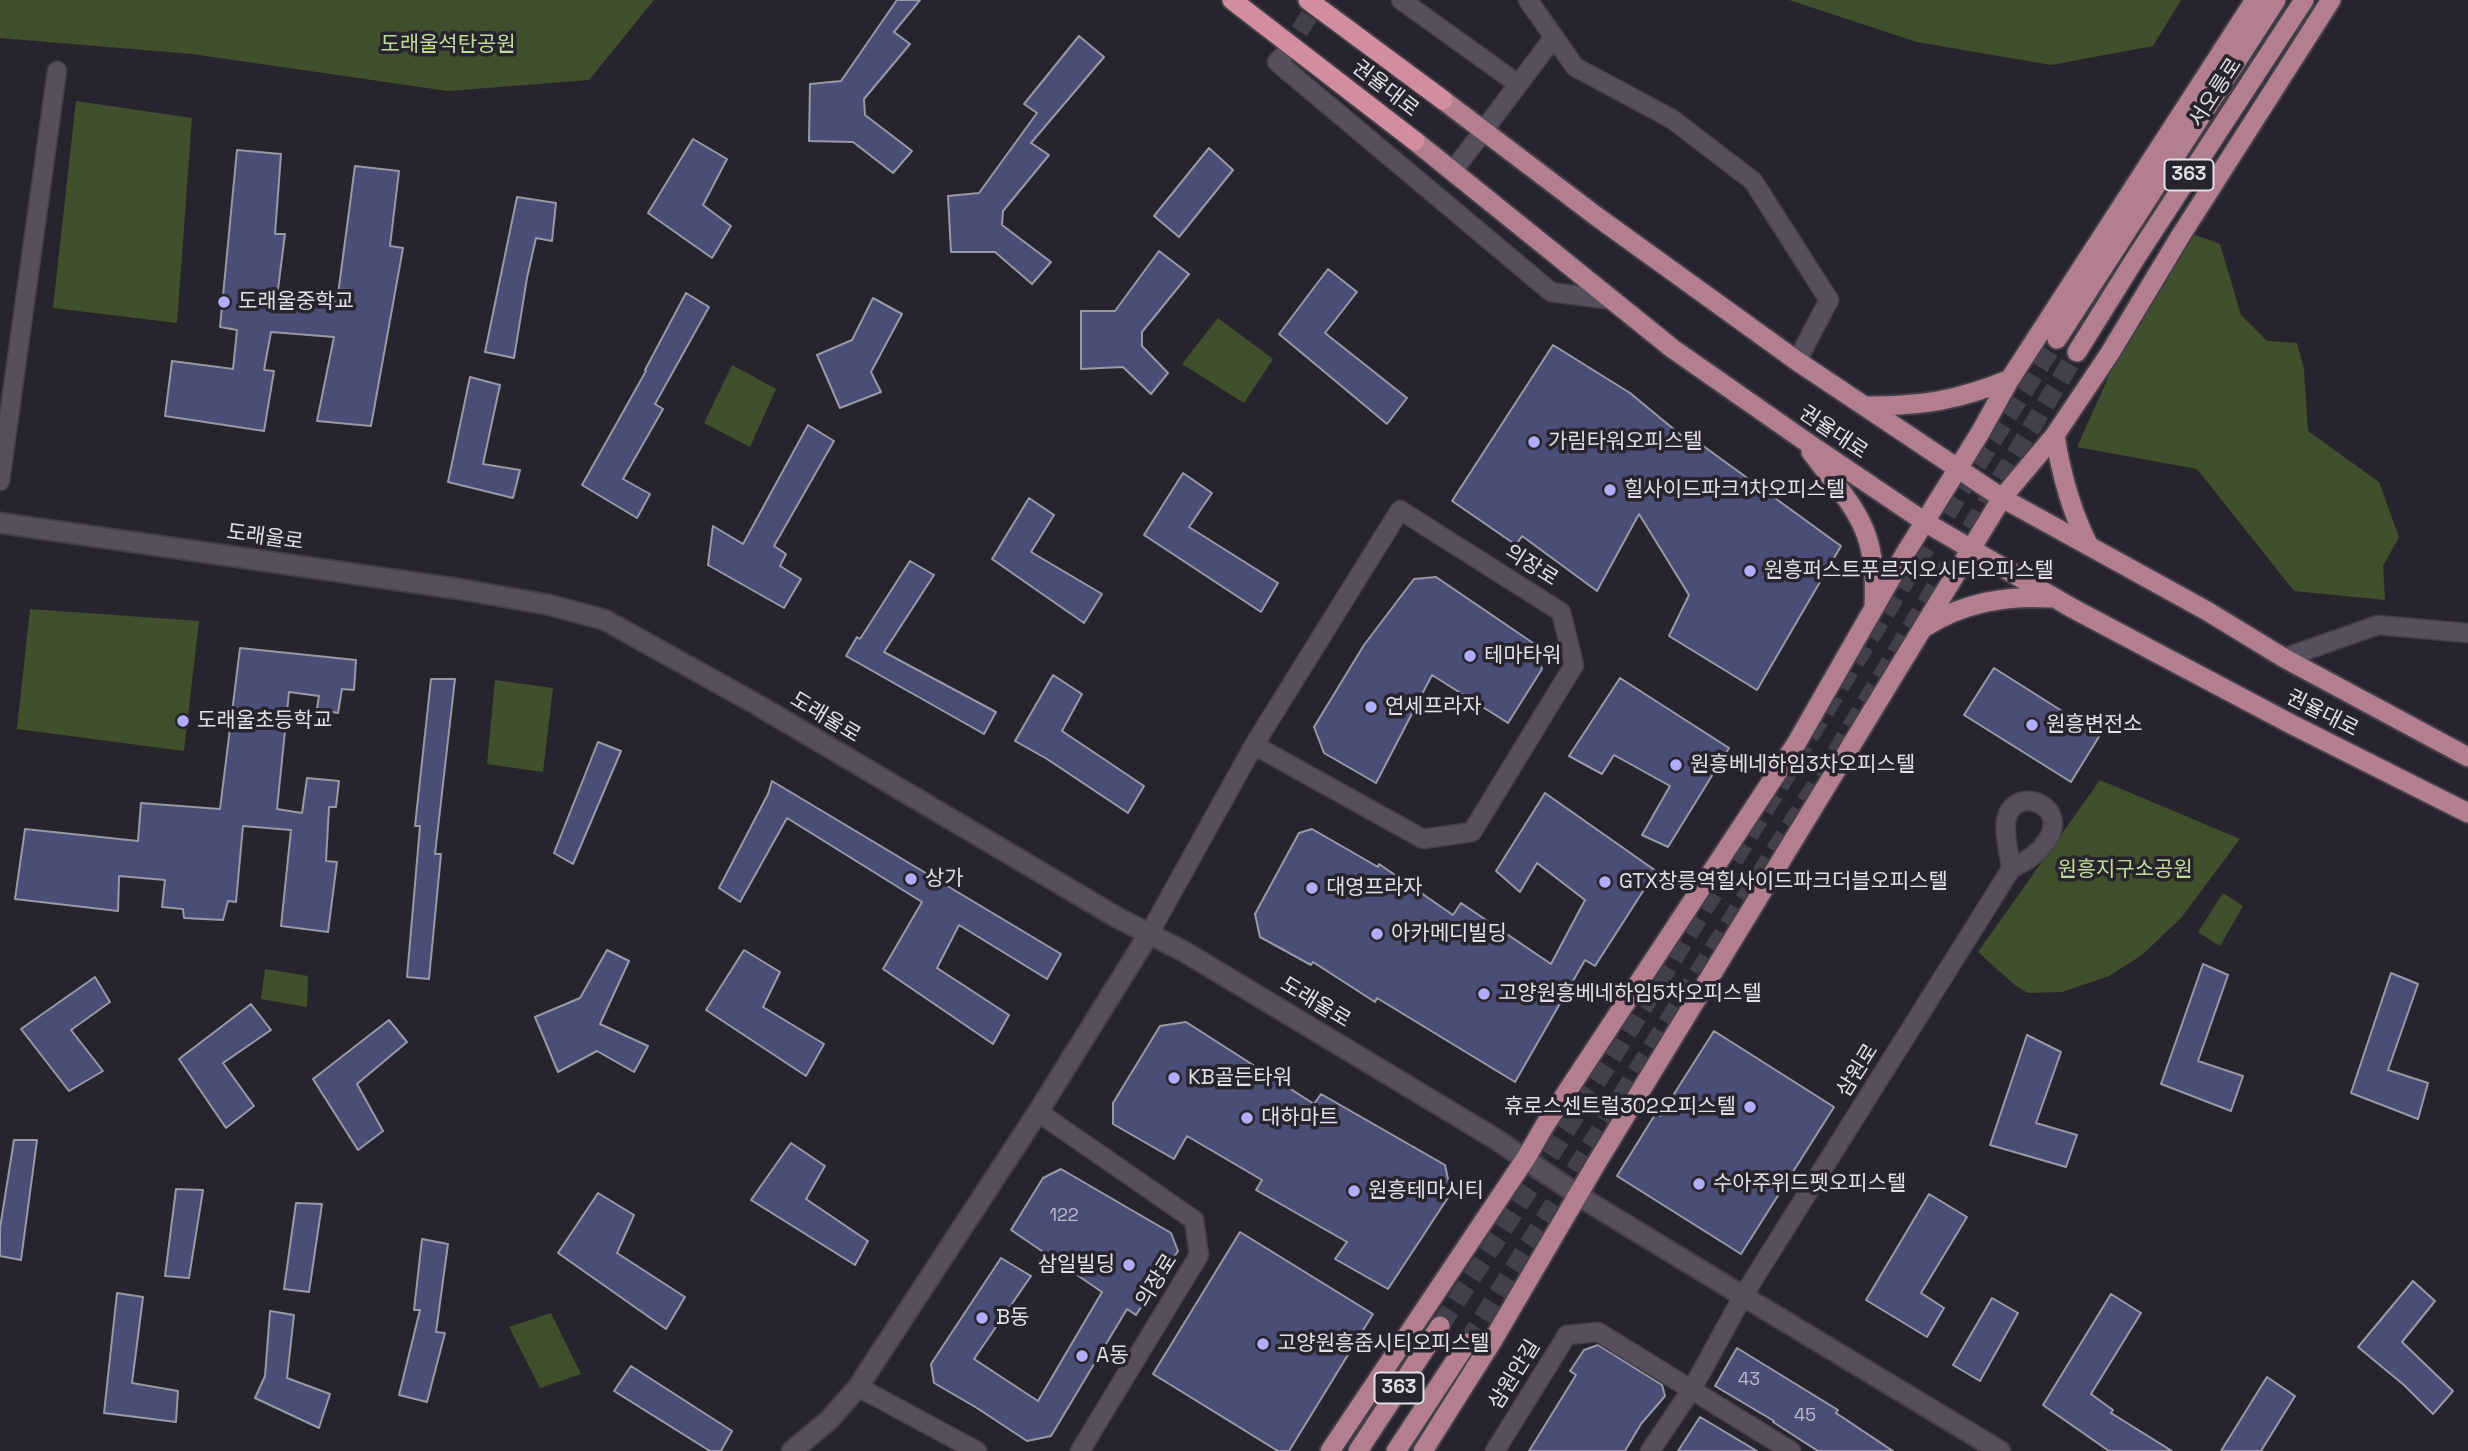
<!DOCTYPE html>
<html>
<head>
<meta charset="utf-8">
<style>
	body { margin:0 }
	canvas { display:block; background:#28242e }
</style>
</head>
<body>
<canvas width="2468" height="1451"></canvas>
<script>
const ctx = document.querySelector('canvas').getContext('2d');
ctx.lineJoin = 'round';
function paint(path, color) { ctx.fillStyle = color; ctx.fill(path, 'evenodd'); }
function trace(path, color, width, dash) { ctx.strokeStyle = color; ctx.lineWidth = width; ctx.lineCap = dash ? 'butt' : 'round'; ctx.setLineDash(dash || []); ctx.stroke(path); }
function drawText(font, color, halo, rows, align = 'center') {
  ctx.font = font + ' "Space Grotesk","Noto Sans KR",sans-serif'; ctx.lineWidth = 7; ctx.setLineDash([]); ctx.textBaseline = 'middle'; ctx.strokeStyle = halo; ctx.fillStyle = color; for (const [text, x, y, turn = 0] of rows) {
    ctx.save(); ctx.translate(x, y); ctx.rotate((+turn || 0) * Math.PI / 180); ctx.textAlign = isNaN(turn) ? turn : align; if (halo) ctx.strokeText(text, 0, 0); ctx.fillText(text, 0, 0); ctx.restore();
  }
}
const green = new Path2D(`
	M 0,0 L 654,0 L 589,80 L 448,91 L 192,54 L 0,38 Z
	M 1789,0 L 2181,0 L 2153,46 L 2051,65 L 1917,42 Z
	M 76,101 L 192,118 L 177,323 L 53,308 Z
	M 2195,235 L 2220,244 L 2241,315 L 2267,341 L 2297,343 L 2304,369 L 2308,431 L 2379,482 L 2399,537 L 2383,566 L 2385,600 L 2294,591 L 2197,469 L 2077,447 L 2170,240 Z
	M 1218,318 L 1273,359 L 1244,403 L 1182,364 Z
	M 732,365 L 776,389 L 750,447 L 704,423 Z
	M 30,609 L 199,621 L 184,751 L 17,729 Z
	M 495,680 L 553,688 L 543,772 L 487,764 Z
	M 2100,780 L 2240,839 L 2181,918 L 2142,955 L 2109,976 L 2062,992 L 2028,993 L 2016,986 L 1978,952 Z
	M 2223,893 L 2243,906 L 2220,946 L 2198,932 Z
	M 265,969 L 308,976 L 307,1007 L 261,999 Z
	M 551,1313 L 581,1374 L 540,1388 L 509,1327 Z`);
const building = new Path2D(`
	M 897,0 L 920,0 L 894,32 L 910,44 L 864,99 L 865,115 L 912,151 L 893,173 L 853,142 L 809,141 L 810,84 L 841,81 Z
	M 1079,36 L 1104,57 L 1031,143 L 1049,155 L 1003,211 L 1002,225 L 1051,262 L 1032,284 L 995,252 L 951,252 L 948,196 L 979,193 L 1037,113 L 1024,104 Z
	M 693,139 L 727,159 L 703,205 L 731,226 L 712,258 L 648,213 Z
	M 1209,148 L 1233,170 L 1179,237 L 1154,216 Z
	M 237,150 L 281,154 L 275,234 L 285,234 L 277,297 L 337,302 L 355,166 L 399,171 L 390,246 L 403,248 L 371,426 L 317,421 L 334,337 L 271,332 L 264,370 L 274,371 L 264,431 L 165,416 L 172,361 L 233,369 L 237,330 L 220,327 Z
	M 517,197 L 556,203 L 552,241 L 536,238 L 527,278 L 514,358 L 485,352 Z
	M 1159,251 L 1189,274 L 1142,332 L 1142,346 L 1168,373 L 1151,394 L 1123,367 L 1081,369 L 1081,311 L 1115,311 Z
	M 1328,269 L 1357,292 L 1325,333 L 1407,398 L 1387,424 L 1279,334 Z
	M 686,293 L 709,307 L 655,404 L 663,409 L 623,479 L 650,494 L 637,518 L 582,485 L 646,371 L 645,370 Z
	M 873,298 L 902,314 L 871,372 L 881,392 L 840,408 L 817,355 L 852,340 Z
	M 1553,345 L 1630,393 L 1693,445 L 1695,440 L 1841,546 L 1757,690 L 1669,636 L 1689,595 L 1639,514 L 1597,591 L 1522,536 L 1516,545 L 1452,501 Z
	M 470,377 L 500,385 L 483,464 L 520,470 L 513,498 L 448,482 Z
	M 808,425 L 834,441 L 774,546 L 786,554 L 780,566 L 801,579 L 784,608 L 708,565 L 713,526 L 743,544 Z
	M 1183,473 L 1212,493 L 1189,527 L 1278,583 L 1261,612 L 1144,535 Z
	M 1029,498 L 1054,515 L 1031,552 L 1102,594 L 1084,623 L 992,559 Z
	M 910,561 L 934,575 L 884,652 L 996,712 L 984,734 L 846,656 L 857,637 L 860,639 Z
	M 1436,577 L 1533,643 L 1542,669 L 1508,723 L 1432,675 L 1376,783 L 1324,753 L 1314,727 L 1364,645 L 1414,579 Z
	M 240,648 L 356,660 L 354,690 L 342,689 L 338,713 L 317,709 L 319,696 L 289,692 L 277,809 L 302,813 L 307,778 L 339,781 L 336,807 L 329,807 L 326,861 L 337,862 L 328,932 L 281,926 L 291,830 L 243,826 L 236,902 L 228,901 L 223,920 L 184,918 L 183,909 L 162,907 L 165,880 L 119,876 L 118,911 L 15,899 L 25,829 L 138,841 L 141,803 L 220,809 Z
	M 1994,668 L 2100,735 L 2071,782 L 1964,715 Z
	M 1053,675 L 1082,694 L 1062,731 L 1144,786 L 1128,813 L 1047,759 L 1015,741 Z
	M 1620,678 L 1729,748 L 1668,847 L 1642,835 L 1670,786 L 1614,755 L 1602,774 L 1569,756 Z
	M 431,679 L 455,679 L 435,854 L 441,854 L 429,979 L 407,977 L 420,826 L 415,826 Z
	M 598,742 L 621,751 L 573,864 L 554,853 Z
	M 772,781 L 1061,954 L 1047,979 L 959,925 L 937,968 L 1009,1015 L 993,1044 L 883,969 L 922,902 L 787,818 L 740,902 L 719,888 L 768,794 Z
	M 1545,793 L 1656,871 L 1595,966 L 1585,960 L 1515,1082 L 1377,998 L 1375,1002 L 1313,962 L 1311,965 L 1260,937 L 1255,914 L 1299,833 L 1312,829 L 1378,867 L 1379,864 L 1453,915 L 1461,903 L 1551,964 L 1585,900 L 1537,863 L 1520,892 L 1496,871 Z
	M 607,950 L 629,961 L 600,1024 L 648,1046 L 634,1072 L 597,1051 L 558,1072 L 535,1017 L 580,998 Z
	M 744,950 L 780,972 L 763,1007 L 824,1044 L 806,1076 L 706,1010 Z
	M 2203,964 L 2228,975 L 2198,1061 L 2243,1076 L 2231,1111 L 2161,1084 Z
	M 2391,973 L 2418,984 L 2388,1070 L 2428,1083 L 2418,1119 L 2351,1093 Z
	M 95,977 L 110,1002 L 71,1030 L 103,1071 L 69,1091 L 21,1029 Z
	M 251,1004 L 271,1030 L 223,1063 L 254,1106 L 226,1128 L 179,1059 Z
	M 389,1020 L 407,1042 L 357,1084 L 383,1131 L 358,1150 L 313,1079 Z
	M 1186,1022 L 1314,1104 L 1321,1094 L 1445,1165 L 1451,1193 L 1388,1289 L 1335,1259 L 1347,1242 L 1256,1190 L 1262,1180 L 1187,1136 L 1174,1159 L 1113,1124 L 1113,1103 L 1160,1026 Z
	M 1714,1031 L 1834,1107 L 1741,1254 L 1617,1176 L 1656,1113 L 1660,1116 Z
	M 2027,1035 L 2061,1052 L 2036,1123 L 2077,1135 L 2066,1167 L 1990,1145 Z
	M 14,1140 L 37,1140 L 21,1260 L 0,1256 L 0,1228 Z
	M 791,1143 L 825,1166 L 806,1199 L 868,1241 L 855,1265 L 751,1200 Z
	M 1061,1169 L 1171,1233 L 1178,1251 L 1136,1315 L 1127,1309 L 1051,1436 L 1027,1441 L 977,1408 L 934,1383 L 931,1364 L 1001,1258 L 1031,1276 L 974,1359 L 1038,1401 L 1102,1292 L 1011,1230 L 1043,1178 Z
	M 176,1189 L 203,1190 L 189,1278 L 165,1276 Z
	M 598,1193 L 634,1215 L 617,1253 L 685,1297 L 666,1329 L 558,1253 Z
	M 1929,1194 L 1967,1217 L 1921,1293 L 1944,1308 L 1927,1337 L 1866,1300 Z
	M 296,1203 L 322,1204 L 309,1292 L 284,1289 Z
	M 1240,1232 L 1373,1314 L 1289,1451 L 1278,1451 L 1153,1374 Z
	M 422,1239 L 448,1244 L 436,1332 L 445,1333 L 427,1402 L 399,1395 L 420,1310 L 414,1310 Z
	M 2413,1281 L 2435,1301 L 2402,1342 L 2453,1391 L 2433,1414 L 2404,1385 L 2358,1347 Z
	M 117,1293 L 143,1297 L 132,1383 L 178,1391 L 176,1422 L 104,1413 Z
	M 2111,1294 L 2141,1313 L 2091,1394 L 2113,1410 L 2111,1413 L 2172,1451 L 2109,1451 L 2043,1405 Z
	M 1992,1298 L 2018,1313 L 1980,1381 L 1953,1365 Z
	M 270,1311 L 294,1315 L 287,1378 L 330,1394 L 319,1428 L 255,1398 L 265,1376 Z
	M 1598,1345 L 1662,1385 L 1665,1396 L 1641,1424 L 1625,1451 L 1529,1451 L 1576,1375 L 1570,1371 L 1584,1350 Z
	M 1737,1348 L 1838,1410 L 1836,1413 L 1893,1451 L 1818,1451 L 1773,1422 L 1774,1421 L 1715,1386 Z
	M 631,1366 L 732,1431 L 721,1451 L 710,1451 L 614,1391 Z
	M 2267,1377 L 2295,1396 L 2261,1451 L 2221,1451 Z
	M 1700,1417 L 1757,1451 L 1678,1451 Z`);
const minorTunnel = new Path2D(`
	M 1285,54 L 1319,0`);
const primaryTunnel = new Path2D(`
	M 1440,1326 C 1654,1002 1847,666 2057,339
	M 1467,1343 L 1825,771 L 2077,352`);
const minor = new Path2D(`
	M 1401,0 L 1518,84
	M 1528,0 L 1575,67 L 1672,119 L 1753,181 L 1829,300 L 1797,361
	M 1285,54 L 1277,62 L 1551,292 L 1613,300
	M 1453,171 L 1554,37
	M 0,481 L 57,71
	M 2284,658 L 2378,625 L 2468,633
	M 1149,934 L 1254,745 L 1400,510 L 1561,612 L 1574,665 L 1472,832 L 1423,839 L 1254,745
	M 1038,1112 L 1194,1220 L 1199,1255 L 1080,1451
	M 858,1387 L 977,1451
	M 1495,1451 L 1567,1335 L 1598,1332 L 1791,1451
	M 1650,1451 L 1692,1389 L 1743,1296 L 2011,869 C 2022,863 2034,857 2042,847 C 2078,807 2013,781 2006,821 C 2004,836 2010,855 2011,869`);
const tertiary = new Path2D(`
	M 792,1451 L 829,1420 L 858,1387 L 1038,1112 L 1149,934`);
const secondary = new Path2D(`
	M 0,523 L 459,589 L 550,605 L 605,620 L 756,704 L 1118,918 L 1185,952 L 1494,1138 L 1587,1201 L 1743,1296 L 2000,1451`);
const primary = new Path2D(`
	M 1443,100 L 1596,216 L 1797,361 L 2002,498 L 2207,611 L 2284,658 L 2468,757
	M 1415,141 L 1673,349 L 1802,439 L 1925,522 L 2072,608 L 2291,724 L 2468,813
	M 2057,339 L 2276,0
	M 2077,352 L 2135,259 L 2304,0
	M 1864,406 C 1921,406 1957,401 2010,379
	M 2055,435 C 2061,474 2071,511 2089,546
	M 1811,452 C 1855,510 1878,528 1874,606
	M 1925,627 C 1962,603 2007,595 2050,598
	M 1330,1451 L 1526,1158 L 1545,1125 L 1796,744 L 1906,552 L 1980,433 L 2010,379 L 2255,0
	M 1358,1451 L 1440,1326
	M 1396,1451 L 1467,1343
	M 1423,1451 L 1493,1340 L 1596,1164 L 2002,498 L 2055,435 L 2110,353 L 2181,235 L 2331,0`);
const trunk = new Path2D(`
	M 1232,0 L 1415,141
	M 1308,0 L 1443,100`);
const markers = [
	[224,302,7,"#b1adfa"],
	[1534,442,7,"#b1adfa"],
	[1610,490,7,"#b1adfa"],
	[1750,571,7,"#b1adfa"],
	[1470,656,7,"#b1adfa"],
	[1371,707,7,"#b1adfa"],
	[183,721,7,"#b1adfa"],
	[2032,725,7,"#b1adfa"],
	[1676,765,7,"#b1adfa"],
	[911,879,7,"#b1adfa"],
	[1605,882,7,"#b1adfa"],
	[1312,888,7,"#b1adfa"],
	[1377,934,7,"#b1adfa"],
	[1484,994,7,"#b1adfa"],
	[1174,1078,7,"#b1adfa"],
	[1750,1107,7,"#b1adfa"],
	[1247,1118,7,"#b1adfa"],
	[1699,1184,7,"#b1adfa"],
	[1354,1191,7,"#b1adfa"],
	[1129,1265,7,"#b1adfa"],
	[982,1318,7,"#b1adfa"],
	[1263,1344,7,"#b1adfa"],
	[1082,1356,7,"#b1adfa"]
];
const numberNames = [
	["122",1064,1216],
	["43",1749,1380],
	["45",1805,1416]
];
const shields = [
	[2189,175,49],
	[1399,1388,49]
];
const shieldNames = [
	["363",2189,175],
	["363",1399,1388]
];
const parkNames = [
	["도래울석탄공원",448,45],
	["원흥지구소공원",2125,870]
];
const streetNames = [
	["권율대로",1385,89,38],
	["서오릉로",2216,93,-57],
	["권율대로",1833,433,34],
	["도래울로",265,538,8],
	["의장로",1531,566,32],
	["권율대로",2322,714,27],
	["도래울로",825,718,31],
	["도래울로",1315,1003,31],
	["삼원로",1858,1071,-58],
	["의장로",1157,1281,-58],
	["삼원안길",1515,1375,-58]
];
const poiNames = [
	["도래울중학교",238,302],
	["가림타워오피스텔",1548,442],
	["힐사이드파크1차오피스텔",1624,490],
	["원흥퍼스트푸르지오시티오피스텔",1764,571],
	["테마타워",1484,656],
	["연세프라자",1385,707],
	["도래울초등학교",197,721],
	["원흥변전소",2046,725],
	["원흥베네하임3차오피스텔",1690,765],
	["상가",925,879],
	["GTX창릉역힐사이드파크더블오피스텔",1619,882],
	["대영프라자",1326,888],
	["아카메디빌딩",1391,934],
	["고양원흥베네하임5차오피스텔",1498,994],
	["KB골든타워",1188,1078],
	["휴로스센트럴302오피스텔",1736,1107,"right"],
	["대하마트",1261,1118],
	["수아주위드펫오피스텔",1713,1184],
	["원흥테마시티",1368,1191],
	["삼일빌딩",1115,1265,"right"],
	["B동",996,1318],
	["고양원흥줌시티오피스텔",1277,1344],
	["A동",1096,1356]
];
paint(green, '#404f2c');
paint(building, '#4a4d76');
trace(building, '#9799a6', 2);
trace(minorTunnel, '#44404a', 18, [18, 9]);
trace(primaryTunnel, '#44404a', 19, [19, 10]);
trace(minor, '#433f48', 21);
trace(tertiary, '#433f48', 23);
trace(secondary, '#433f48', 23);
trace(primary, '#433f48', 23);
trace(trunk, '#433f48', 23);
trace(minor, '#55505c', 18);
trace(tertiary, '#55505c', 19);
trace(secondary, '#55505c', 19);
trace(primary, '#b37f8e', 19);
trace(trunk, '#d28e9e', 19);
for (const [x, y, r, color] of markers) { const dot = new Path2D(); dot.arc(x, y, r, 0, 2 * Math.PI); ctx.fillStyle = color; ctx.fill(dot); trace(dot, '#28242e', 2.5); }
drawText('18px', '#bcbaca', null, numberNames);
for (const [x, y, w] of shields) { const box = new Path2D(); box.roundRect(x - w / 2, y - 15.5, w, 31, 5); ctx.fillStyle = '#28242e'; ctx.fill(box); trace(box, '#e2dfe6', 2); }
drawText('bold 19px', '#e2dfe6', null, shieldNames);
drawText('21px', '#bfdd98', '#28242e', parkNames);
drawText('21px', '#e2dfe6', '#28242e', streetNames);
drawText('21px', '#e2dfe6', '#28242e', poiNames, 'left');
</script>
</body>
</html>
